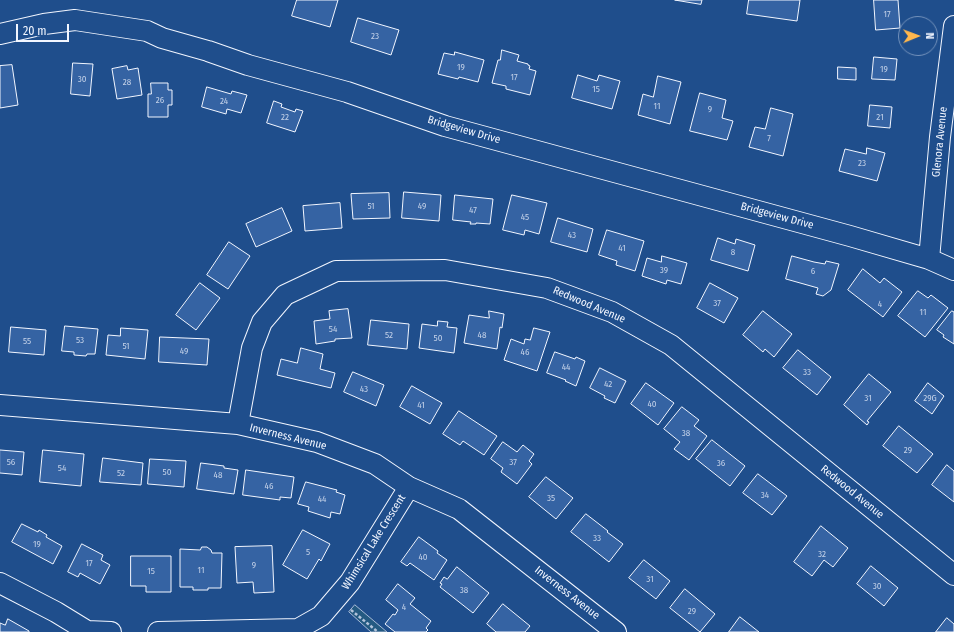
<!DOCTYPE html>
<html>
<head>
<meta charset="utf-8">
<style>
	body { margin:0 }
	#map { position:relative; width:954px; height:632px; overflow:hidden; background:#1f4e8c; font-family:"Fira Sans Condensed",sans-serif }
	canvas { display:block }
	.north { position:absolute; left:898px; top:16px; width:40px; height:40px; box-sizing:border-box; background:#1f4e8c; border:1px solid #7391ba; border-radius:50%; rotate:89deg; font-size:11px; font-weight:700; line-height:16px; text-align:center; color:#f2f6ff }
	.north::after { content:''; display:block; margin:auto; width:14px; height:18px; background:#ffb74d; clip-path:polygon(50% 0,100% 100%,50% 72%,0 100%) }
	.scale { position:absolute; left:16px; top:24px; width:53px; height:18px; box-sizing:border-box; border:2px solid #f2f6ff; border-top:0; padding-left:5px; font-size:12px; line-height:14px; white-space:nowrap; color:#f2f6ff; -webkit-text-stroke:3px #1f4e8c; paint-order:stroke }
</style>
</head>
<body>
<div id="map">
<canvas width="954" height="632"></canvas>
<div class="north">N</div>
<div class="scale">20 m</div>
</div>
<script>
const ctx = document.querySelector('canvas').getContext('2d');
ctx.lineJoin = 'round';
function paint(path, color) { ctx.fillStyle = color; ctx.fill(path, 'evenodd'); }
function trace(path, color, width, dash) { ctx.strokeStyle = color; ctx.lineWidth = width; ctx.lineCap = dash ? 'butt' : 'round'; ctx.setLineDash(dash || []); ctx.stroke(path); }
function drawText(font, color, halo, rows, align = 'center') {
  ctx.font = font + ' "Fira Sans Condensed",sans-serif'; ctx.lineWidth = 3; ctx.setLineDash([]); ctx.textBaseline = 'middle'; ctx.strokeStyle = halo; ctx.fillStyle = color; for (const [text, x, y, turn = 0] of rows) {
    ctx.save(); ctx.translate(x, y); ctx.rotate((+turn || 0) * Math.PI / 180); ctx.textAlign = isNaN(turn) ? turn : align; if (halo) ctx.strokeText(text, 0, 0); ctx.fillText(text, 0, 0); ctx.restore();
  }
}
const green = new Path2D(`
	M 355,605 L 387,632 L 371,632 L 349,612 Z`);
const building = new Path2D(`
	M 297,0 L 338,0 L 330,27 L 292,16 Z
	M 675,0 L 702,0 L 701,4 Z
	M 749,0 L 800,0 L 797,21 L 747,14 Z
	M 874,0 L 898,0 L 900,28 L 876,30 Z
	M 358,18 L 399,30 L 391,55 L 351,42 Z
	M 502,50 L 519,55 L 517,61 L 528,64 L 528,65 L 530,66 L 529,69 L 536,71 L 530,95 L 506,89 L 506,86 L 492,83 L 498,60 L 500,60 Z
	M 455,52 L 484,60 L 478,82 L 459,77 L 458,79 L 438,74 L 444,53 L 454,55 Z
	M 874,57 L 897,59 L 895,80 L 872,79 Z
	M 73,63 L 93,64 L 90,96 L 71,94 Z
	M 12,65 L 18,105 L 0,108 L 0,66 Z
	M 127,66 L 128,70 L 138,68 L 142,95 L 117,99 L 112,69 Z
	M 838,67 L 856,68 L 856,80 L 838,79 Z
	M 578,75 L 597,81 L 599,75 L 620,81 L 612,109 L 572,98 Z
	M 658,76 L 681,82 L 670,124 L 638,115 L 643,94 L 653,97 Z
	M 151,83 L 168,83 L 168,90 L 172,90 L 172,105 L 168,105 L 168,117 L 148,117 L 148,94 L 151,94 Z
	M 207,87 L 231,94 L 232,91 L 247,95 L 241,113 L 227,109 L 226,114 L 202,107 Z
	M 700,93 L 726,100 L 722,118 L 733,121 L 727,140 L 690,131 Z
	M 274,101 L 282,104 L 281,107 L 295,112 L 296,109 L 303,111 L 295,132 L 267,123 Z
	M 870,105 L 892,107 L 890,128 L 868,126 Z
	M 771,108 L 793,114 L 783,156 L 749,147 L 755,127 L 765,129 Z
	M 867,148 L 885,153 L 877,181 L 839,171 L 845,149 L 866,154 Z
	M 404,192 L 441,195 L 439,221 L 402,218 Z
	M 389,193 L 390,218 L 353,219 L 351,194 Z
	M 455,195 L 493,199 L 490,224 L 476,223 L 476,224 L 470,224 L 471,222 L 453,220 Z
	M 512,195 L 547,203 L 539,234 L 525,230 L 524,235 L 503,230 Z
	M 340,203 L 342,228 L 305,231 L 303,206 Z
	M 282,208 L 292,231 L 256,247 L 246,224 Z
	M 558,218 L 593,229 L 587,252 L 551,242 Z
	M 607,230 L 644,241 L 635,271 L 616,265 L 617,261 L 599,255 Z
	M 718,238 L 735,244 L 736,239 L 755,245 L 748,271 L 711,260 Z
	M 229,242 L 250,256 L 228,289 L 207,275 Z
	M 662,256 L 687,263 L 681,284 L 667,280 L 666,284 L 642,276 L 647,258 L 661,262 Z
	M 792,256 L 814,262 L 825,264 L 826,261 L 839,264 L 831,290 L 823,296 L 816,294 L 818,288 L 786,279 Z
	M 863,269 L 880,283 L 884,278 L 902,292 L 883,317 L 848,290 Z
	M 200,283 L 220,298 L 196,330 L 176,315 Z
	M 710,283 L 738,298 L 724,323 L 697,308 Z
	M 918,291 L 928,298 L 931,295 L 948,308 L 925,337 L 898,316 Z
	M 348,309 L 352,338 L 335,339 L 335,341 L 316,344 L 314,321 L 330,319 L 329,311 Z
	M 489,311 L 504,314 L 502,328 L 500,327 L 497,349 L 464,343 L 469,315 L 489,318 Z
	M 763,311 L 792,334 L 774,357 L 765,349 L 763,352 L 743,335 Z
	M 952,311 L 954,312 L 954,344 L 943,337 L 944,335 L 937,330 Z
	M 371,320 L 409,324 L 407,349 L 368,345 Z
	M 438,321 L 448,322 L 447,327 L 457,328 L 454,353 L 419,348 L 422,324 L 437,326 Z
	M 65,326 L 98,329 L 95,354 L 87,354 L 86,356 L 74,355 L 74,352 L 62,351 Z
	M 11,327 L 46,330 L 44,355 L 9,352 Z
	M 121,328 L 148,330 L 145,359 L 106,355 L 108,335 L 120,336 Z
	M 534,328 L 550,332 L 537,371 L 504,360 L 511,339 L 524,344 L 525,339 L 530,340 Z
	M 160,337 L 209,339 L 207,365 L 159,362 Z
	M 301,348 L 323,354 L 320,369 L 335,373 L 331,388 L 277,375 L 281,359 L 297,363 Z
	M 798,350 L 831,377 L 817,395 L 783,368 Z
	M 555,352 L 575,359 L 576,357 L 585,361 L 576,386 L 565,381 L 566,380 L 547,373 Z
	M 600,368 L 626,381 L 615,403 L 604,398 L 605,396 L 590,388 Z
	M 353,372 L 384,385 L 376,406 L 344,392 Z
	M 869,374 L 891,392 L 867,421 L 869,422 L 867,425 L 844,405 Z
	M 646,383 L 674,403 L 658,425 L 631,404 Z
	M 928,383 L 944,396 L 932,414 L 915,401 Z
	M 412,386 L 442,403 L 430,424 L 400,407 Z
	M 682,407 L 699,420 L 694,426 L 707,436 L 689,460 L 674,449 L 680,442 L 664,429 Z
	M 459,411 L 497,436 L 484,455 L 463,441 L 460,445 L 443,434 Z
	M 899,426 L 933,454 L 917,473 L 883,446 Z
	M 712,440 L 745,466 L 730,486 L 696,459 Z
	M 503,442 L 517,452 L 523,445 L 534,454 L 529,461 L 532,464 L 517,484 L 501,472 L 503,468 L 491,459 Z
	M 0,450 L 24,452 L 22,475 L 0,473 Z
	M 43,450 L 84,454 L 81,486 L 40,482 Z
	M 103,458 L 143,463 L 141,485 L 100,482 Z
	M 150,459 L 186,461 L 184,487 L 148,484 Z
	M 201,463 L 224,466 L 224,468 L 238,470 L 234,494 L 197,489 Z
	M 947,465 L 954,471 L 954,502 L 932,485 Z
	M 246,470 L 294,477 L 291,498 L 280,497 L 280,500 L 243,495 Z
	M 758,474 L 787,496 L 772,515 L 743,493 Z
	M 546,477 L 573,498 L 556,519 L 529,497 Z
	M 306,482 L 337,490 L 336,492 L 345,495 L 340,514 L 331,512 L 330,518 L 308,511 L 309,507 L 298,504 Z
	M 586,514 L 608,531 L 607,532 L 623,544 L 609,562 L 571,532 Z
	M 22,524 L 38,532 L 39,530 L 47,535 L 46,537 L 62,546 L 53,564 L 12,542 Z
	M 821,526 L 848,548 L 833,567 L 824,560 L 812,576 L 794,562 Z
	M 303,530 L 330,544 L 321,561 L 319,559 L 307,579 L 283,565 Z
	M 419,537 L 438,551 L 437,553 L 447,560 L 434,580 L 410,563 L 407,566 L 401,562 Z
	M 82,544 L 103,555 L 101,560 L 110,565 L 100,584 L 80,573 L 78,577 L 68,572 Z
	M 272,546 L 274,592 L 254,593 L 253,582 L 237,583 L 235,547 Z
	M 202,547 L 207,547 L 211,550 L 212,553 L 222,553 L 221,588 L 208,588 L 208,590 L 193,590 L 193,587 L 180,587 L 180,549 L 200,550 Z
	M 131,556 L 171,556 L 171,592 L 146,592 L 146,586 L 131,586 Z
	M 644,560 L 670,581 L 656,599 L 629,578 Z
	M 871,566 L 898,588 L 884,606 L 857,584 Z
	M 457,567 L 489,593 L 473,613 L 440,587 L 442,584 L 440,583 L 444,577 L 447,579 Z
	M 398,584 L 415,598 L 410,604 L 431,621 L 426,628 L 428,630 L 426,632 L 395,632 L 385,624 L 393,614 L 395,615 L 398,610 L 386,600 Z
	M 685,589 L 715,614 L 700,632 L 670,608 Z
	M 503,604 L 530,626 L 525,632 L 496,632 L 487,624 Z
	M 740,617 L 759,632 L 729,632 Z
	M 947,618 L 954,624 L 954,632 L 936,632 Z
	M 8,619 L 29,631 L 29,632 L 0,632 L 0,623 L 5,625 Z`);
const path = new Path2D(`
	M 351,610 L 378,632`);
const minor = new Path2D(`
	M 0,34 L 44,24 L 75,20 L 147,31 L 162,38 L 208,51 L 248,65 L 347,92 L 445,126 L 850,236 L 929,259 L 954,270
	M 929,259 L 940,137 L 954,26
	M 0,405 L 238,424 L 317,442 L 375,464 L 409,487 L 459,509 L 616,632
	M 238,424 L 252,348 L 262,322 L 285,295 L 336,271 L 445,270 L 547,288 L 612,312 L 671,345 L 954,575
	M 0,583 L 56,612 L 87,631 L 111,632
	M 158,632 L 298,629 L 321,616 L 350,582 L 409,487`);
const numberNames = [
	["17",887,14],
	["23",375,36],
	["19",461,67],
	["19",884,69],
	["17",514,77],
	["30",82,79],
	["28",127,82],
	["15",596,89],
	["26",160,100],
	["24",224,101],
	["11",657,106],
	["9",710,109],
	["22",285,117],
	["21",880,117],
	["7",769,138],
	["23",862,163],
	["51",371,206],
	["49",422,206],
	["47",473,210],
	["45",525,217],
	["43",572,235],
	["41",622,248],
	["8",733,252],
	["39",664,270],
	["6",813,271],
	["37",717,303],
	["4",880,304],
	["11",923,312],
	["54",333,329],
	["52",389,335],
	["48",482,335],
	["50",438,338],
	["53",80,340],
	["55",27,341],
	["51",126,346],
	["49",184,351],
	["46",525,352],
	["44",566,367],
	["33",807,372],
	["42",608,384],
	["43",364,389],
	["31",868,398],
	["29G",930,398],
	["40",652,404],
	["41",421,405],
	["38",686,433],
	["29",908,450],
	["56",11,462],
	["37",513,462],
	["36",721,463],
	["54",62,468],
	["50",167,472],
	["52",121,473],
	["48",218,475],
	["46",269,486],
	["34",765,495],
	["35",551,498],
	["44",322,499],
	["33",597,538],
	["19",37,544],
	["5",308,552],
	["32",822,554],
	["40",423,557],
	["17",89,563],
	["9",254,565],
	["11",201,570],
	["15",151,571],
	["31",650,579],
	["30",877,586],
	["38",464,590],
	["4",404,607],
	["29",692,611]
];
const streetNames = [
	["Bridgeview Drive",464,130,16],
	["Glenora Avenue",940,142,-84],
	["Bridgeview Drive",777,216,15],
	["Redwood Avenue",589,305,23],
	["Inverness Avenue",288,437,14],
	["Redwood Avenue",852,492,39],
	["Whimsical Lake Crescent",374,542,-58],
	["Inverness Avenue",567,593,38]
];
paint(green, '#245a82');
trace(green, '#a8bbd7', 1);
paint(building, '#3563a3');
trace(building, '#f2f6ff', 1);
trace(minor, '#f2f6ff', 22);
trace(path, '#b3c4dc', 2.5, [3, 2]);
trace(minor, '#1f4e8c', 20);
drawText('9px', '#c3d1e8', null, numberNames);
drawText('11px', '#f2f6ff', '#1f4e8c', streetNames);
</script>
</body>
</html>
